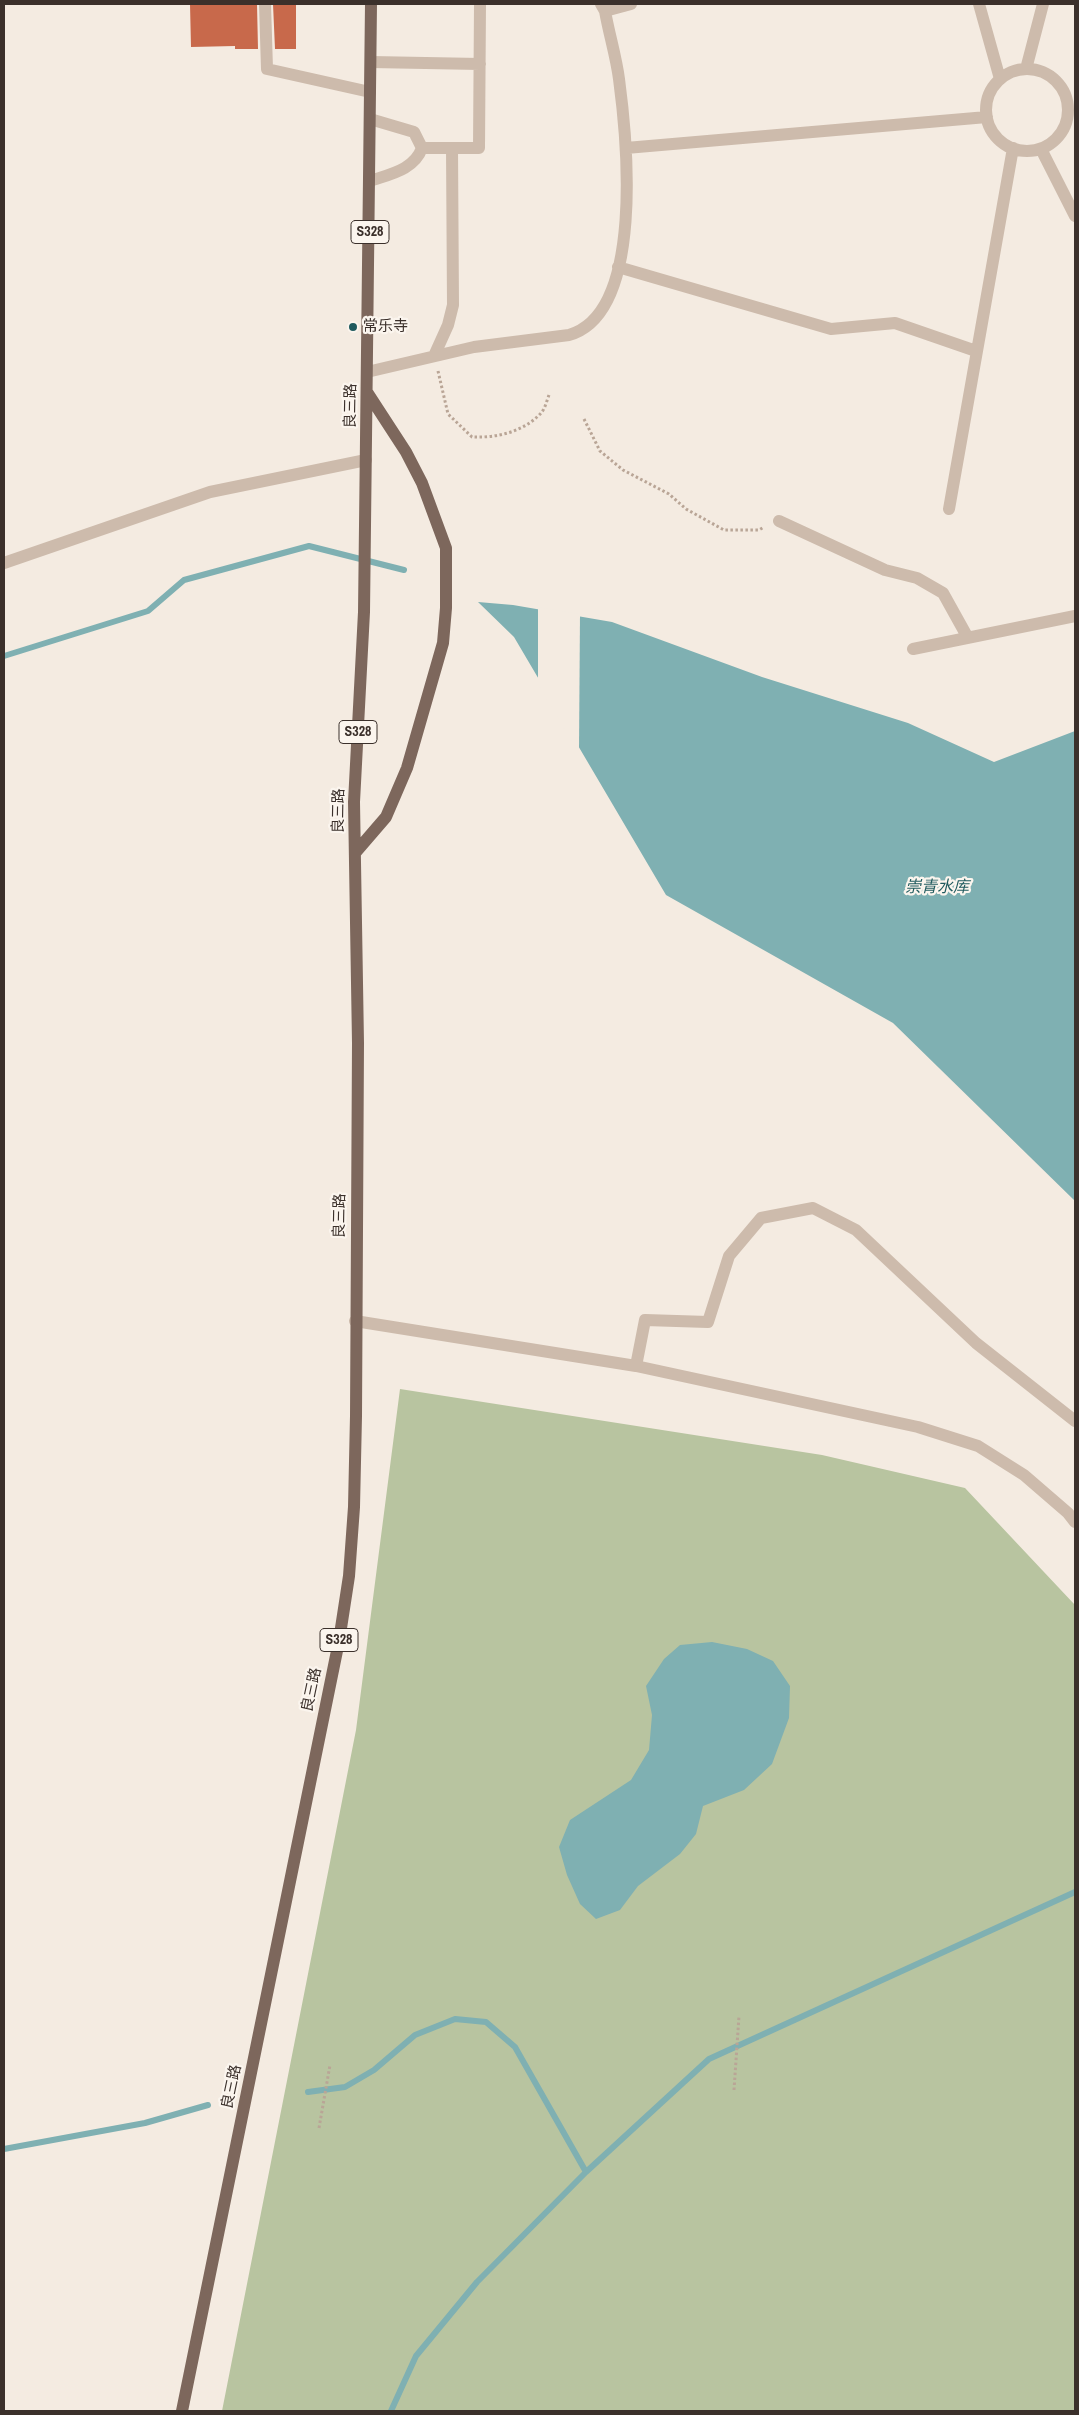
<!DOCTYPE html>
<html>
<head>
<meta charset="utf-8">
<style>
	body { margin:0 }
	#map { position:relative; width:1079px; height:2415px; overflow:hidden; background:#f4ebe1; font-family:"Archivo Narrow",sans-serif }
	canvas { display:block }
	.frame { position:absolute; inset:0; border:5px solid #3b302b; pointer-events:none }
</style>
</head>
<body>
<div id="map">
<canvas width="1079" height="2415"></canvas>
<div class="frame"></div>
</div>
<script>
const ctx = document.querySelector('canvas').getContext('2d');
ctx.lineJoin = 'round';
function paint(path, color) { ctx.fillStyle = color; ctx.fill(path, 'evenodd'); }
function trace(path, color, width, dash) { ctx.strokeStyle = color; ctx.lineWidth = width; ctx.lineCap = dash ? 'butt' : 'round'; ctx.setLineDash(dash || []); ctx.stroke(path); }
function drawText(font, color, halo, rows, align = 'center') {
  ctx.font = font + ' "Archivo Narrow","Noto Sans SC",sans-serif'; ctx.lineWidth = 4.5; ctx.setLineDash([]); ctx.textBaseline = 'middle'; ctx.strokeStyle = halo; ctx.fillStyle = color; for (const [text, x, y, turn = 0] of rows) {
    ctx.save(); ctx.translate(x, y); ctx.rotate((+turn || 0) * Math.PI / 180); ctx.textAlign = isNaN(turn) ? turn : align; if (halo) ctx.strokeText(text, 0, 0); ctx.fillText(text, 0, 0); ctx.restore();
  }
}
const green = new Path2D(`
	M 400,1389 L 822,1455 L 965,1488 L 1075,1605 L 1075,2411 L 222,2411 L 356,1730 Z`);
const water = new Path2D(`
	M 478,602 L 513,605 L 612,622 L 762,677 L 908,723 L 994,762 L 1075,731 L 1075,1201 L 893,1023 L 666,895 L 514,637 Z
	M 712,1642 L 747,1649 L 773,1661 L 790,1686 L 789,1718 L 772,1764 L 744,1790 L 703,1806 L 696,1834 L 680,1854 L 638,1886 L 620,1910 L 596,1919 L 580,1904 L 567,1875 L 559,1847 L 570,1820 L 631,1780 L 649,1750 L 652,1715 L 646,1686 L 664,1659 L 680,1645 Z`);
const pier = new Path2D(`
	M 538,607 L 580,614 L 579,749 L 576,749 L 538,684 Z`);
const stream = new Path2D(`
	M 4,656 L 148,611 L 184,580 L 309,546 L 404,570
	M 308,2092 L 345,2087 L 374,2070 L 415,2035 L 455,2019 L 486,2022 L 515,2047 L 586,2172
	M 4,2149 L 145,2123 L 208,2105
	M 391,2411 L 416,2356 L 477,2282 L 586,2172 L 709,2059 L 1075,1892`);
const building = new Path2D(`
	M 190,4 L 257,4 L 258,49 L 235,49 L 235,46 L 191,47 Z
	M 273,4 L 296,4 L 296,49 L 275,49 Z`);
const path = new Path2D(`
	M 438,371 L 448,414 L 472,437 C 496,438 524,432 541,413 C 545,409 547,400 549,395
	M 584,419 L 600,451 L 623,470 L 669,494 L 686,509 L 724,530 L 759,530 L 764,527
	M 734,2090 L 739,2016
	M 319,2128 L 330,2065`);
const minor = new Path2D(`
	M 265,4 L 267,69 L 370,92
	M 979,4 L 1000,79
	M 605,11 L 631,4
	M 371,62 L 480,64
	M 1026,69 L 1043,4
	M986 110a41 41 0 1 1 82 0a41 41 0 1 1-82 0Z
	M 422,148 L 479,148 L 480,4
	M 626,148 L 987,117
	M 1041,149 L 1075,216
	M 370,181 C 390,174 414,170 422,148 L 414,132 L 370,119
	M 618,267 L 831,329 L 895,323 L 976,351
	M 434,356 L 448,325 L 453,305 L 452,148
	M 367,372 L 474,347 L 569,335 C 645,313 627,139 619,79 C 616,56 609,34 605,11 L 601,4
	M 949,509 L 1013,148
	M 779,521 L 885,570 L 917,578 L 943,593 L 968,638
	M 4,563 L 210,492 L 366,460
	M 913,649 L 1075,616
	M 355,1321 L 636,1366 L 918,1427 L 978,1446 L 1024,1475 L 1068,1513 L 1075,1522
	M 636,1366 L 645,1320 L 708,1322 L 729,1256 L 761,1218 L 813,1208 L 856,1230 L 976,1343 L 1075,1421`);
const major = new Path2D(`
	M 355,853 L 386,817 L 407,768 L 443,643 L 446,608 L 446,548 L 422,483 L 406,452 L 367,392
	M 182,2411 L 339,1641 L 349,1576 L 354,1507 L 356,1416 L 358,1043 L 354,802 L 364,612 L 371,4`);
const markers = [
	[353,327,5,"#1f5a5e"]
];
const shields = [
	[370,232,38],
	[358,732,38],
	[339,1640,38]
];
const shieldNames = [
	["S328",370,232],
	["S328",358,732],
	["S328",339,1640]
];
const poiNames = [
	["常乐寺",363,327]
];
const streetNames = [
	["良三路",351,406,-89],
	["良三路",339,811,-89],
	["良三路",340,1216,-89],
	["良三路",312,1690,-78],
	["良三路",232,2087,-78]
];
const waterNames = [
	["崇青水库",937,888]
];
paint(green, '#b8c4a0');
paint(water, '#7fb0b2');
paint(pier, '#f4ebe1');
trace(stream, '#7fb0b2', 6);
paint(building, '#c8694b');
trace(path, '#b9a596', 3, [2.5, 2.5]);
trace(minor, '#cdbbac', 12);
trace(major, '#7d675c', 12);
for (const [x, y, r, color] of markers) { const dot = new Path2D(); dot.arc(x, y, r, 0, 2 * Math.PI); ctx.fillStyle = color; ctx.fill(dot); trace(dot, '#fbf5ee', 2); }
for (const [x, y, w] of shields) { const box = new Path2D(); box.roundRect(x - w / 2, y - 11.5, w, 23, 4); ctx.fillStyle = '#fbf5ee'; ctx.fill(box); trace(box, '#3b302b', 1); }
drawText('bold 14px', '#3b302b', null, shieldNames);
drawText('15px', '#3b302b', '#fbf5ee', poiNames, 'left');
drawText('15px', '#3b302b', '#fbf5ee', streetNames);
drawText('italic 16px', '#1f5a5e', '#fbf5ee', waterNames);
</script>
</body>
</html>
